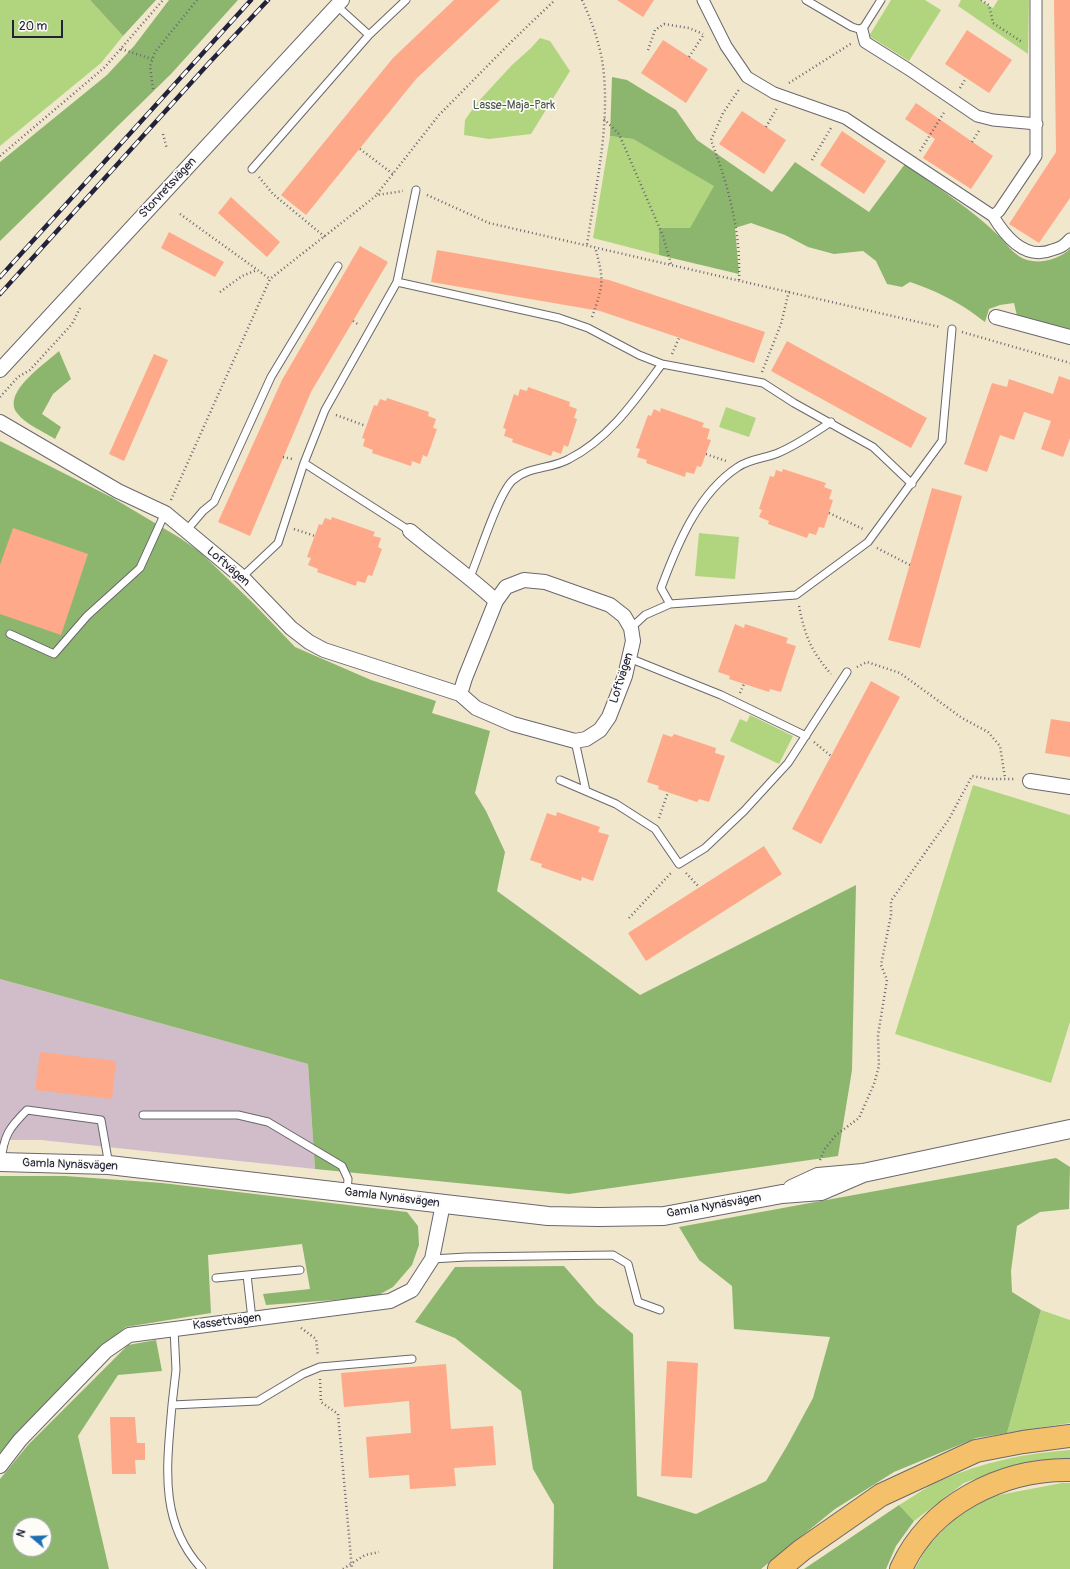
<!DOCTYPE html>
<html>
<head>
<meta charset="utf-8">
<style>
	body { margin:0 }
	#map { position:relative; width:1070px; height:1569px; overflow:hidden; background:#f1e7cd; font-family:Pangolin,sans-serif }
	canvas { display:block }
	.north { position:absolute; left:12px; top:1517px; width:40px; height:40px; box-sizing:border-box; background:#fdfcf7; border:1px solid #a5a5ac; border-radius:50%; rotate:289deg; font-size:11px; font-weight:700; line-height:16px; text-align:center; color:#22223b }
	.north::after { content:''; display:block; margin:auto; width:14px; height:18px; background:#1f6fb2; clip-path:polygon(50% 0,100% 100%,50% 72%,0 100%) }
	.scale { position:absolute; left:12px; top:20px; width:51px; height:18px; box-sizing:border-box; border:2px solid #22223b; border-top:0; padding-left:5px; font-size:12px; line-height:14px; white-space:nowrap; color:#22223b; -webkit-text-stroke:3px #fdfcf7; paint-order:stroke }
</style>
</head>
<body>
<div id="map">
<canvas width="1070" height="1569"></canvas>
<div class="north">N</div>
<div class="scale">20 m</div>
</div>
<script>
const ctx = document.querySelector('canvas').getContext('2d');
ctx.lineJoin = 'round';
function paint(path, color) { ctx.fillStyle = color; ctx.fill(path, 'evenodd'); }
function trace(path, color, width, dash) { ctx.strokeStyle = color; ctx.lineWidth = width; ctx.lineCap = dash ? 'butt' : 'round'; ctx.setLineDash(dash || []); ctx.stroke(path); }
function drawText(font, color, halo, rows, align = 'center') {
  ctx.font = font + ' Pangolin,sans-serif'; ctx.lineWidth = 3.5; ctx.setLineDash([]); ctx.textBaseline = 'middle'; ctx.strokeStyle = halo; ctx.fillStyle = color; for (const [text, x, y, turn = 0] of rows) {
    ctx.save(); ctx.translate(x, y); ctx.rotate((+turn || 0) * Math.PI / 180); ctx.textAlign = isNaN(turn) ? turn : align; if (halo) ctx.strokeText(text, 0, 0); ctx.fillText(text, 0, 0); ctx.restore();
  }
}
const industrial = new Path2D(`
	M 0,979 L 308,1064 L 315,1169 L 41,1140 L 0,1140 Z`);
const green = new Path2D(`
	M 0,0 L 90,0 L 123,36 L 101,63 L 0,146 Z
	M 891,0 L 925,0 L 941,10 L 909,61 L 869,36 Z
	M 961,0 L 980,0 L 993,8 L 998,0 L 1029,0 L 1028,54 L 958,6 Z
	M 540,38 L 550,41 L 570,71 L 531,134 L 489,139 L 464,135 L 465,120 L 476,104 L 512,65 L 531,48 Z
	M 610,136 L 633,139 L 715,186 L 690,229 L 659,228 L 659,255 L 593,238 Z
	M 726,407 L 756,418 L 749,437 L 719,427 Z
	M 699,533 L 739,537 L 735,579 L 695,576 Z
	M 750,715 L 793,736 L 779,764 L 730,741 L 740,719 L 747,722 Z
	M 973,785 L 1070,815 L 1070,1022 L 1051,1083 L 895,1034 Z
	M 1041,1310 L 1070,1320 L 1070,1423 L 1007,1433 Z
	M 1070,1450 L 1070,1460 L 1037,1462 L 998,1471 L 964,1483 L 914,1521 L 899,1505 C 913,1497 927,1486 942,1480 C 982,1462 1026,1453 1070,1450 Z
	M 1062,1483 L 1070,1483 L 1070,1569 L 915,1569 L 927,1547 L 955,1518 L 988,1497 Z`);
const forest = new Path2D(`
	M 90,0 L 156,0 L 123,36 Z
	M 169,0 L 238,0 L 171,74 L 0,241 L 0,162 L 107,75 L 134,46 Z
	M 612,77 L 627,80 L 676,110 L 697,140 L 772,192 L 795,162 L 869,212 L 905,164 C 936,187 972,209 1000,237 C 1007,245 1016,257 1027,260 C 1042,264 1059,259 1070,249 L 1070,330 L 1017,316 L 1014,303 L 1000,305 L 989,309 L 985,322 C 959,302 941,293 910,282 L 902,287 L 887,284 L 876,261 L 863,251 L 834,254 L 808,247 L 785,235 L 751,223 L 735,228 L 739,274 L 659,255 L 659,228 L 690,228 L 714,186 L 633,139 L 610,136 Z
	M 59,351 L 71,379 L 53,394 L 42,414 L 61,427 L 55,439 C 44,432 25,424 17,413 C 2,392 45,364 59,351 Z
	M 0,441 L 113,498 L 180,538 L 200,552 L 254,604 L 295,647 L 371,680 L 436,701 L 432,713 L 490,731 L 475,793 L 486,811 L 505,852 L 497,891 L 640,995 L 856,885 L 852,1070 L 838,1156 L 569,1194 L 315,1169 L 308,1064 L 0,979 Z
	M 1056,1158 L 1070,1167 L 1069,1209 L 1040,1212 L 1017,1226 L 1011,1271 L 1012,1292 L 1041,1310 L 1007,1433 L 976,1438 L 894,1472 L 835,1509 L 761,1569 L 553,1569 L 554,1505 L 533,1469 L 521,1391 L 455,1338 L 415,1322 L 455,1267 L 564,1266 L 597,1304 L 633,1334 L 637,1496 L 696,1514 L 766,1481 L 787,1446 L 813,1398 L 830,1337 L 734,1329 L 732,1286 L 699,1260 L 679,1227 Z
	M 0,1176 L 65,1176 L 162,1183 L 407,1212 L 418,1226 L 419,1245 L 412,1265 L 393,1287 L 375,1297 L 266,1305 L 263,1294 L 310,1289 L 302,1244 L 208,1255 L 211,1313 L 126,1327 L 101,1347 L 17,1432 L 0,1456 Z
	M 156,1340 L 162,1371 L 118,1375 L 78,1436 L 109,1569 L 0,1569 L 0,1479 L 28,1445 L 128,1345 ZM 20,1525 L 44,1525 L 44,1549 L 20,1549 Z
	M 899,1505 L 914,1521 L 896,1546 L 886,1569 L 804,1569 Z`);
const building = new Path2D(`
	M 454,0 L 500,0 L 416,79 L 306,215 L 281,195 L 393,58 Z
	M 617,0 L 654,0 L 643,17 Z
	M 1054,0 L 1070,0 L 1070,198 L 1039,243 L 1009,224 L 1056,152 Z
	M 967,30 L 1012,60 L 989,93 L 945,64 Z
	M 663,40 L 708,69 L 686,103 L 641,73 Z
	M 916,103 L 993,156 L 971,189 L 923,158 L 935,139 L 905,119 Z
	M 742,111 L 786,140 L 764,174 L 719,144 Z
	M 842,131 L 886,161 L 864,194 L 820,165 Z
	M 231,197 L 280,242 L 267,257 L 218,213 Z
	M 169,232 L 224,262 L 215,277 L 161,248 Z
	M 360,246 L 388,262 L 311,392 L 250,536 L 218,522 L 282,380 Z
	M 437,250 L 609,280 L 765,332 L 754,363 L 600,311 L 431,282 Z
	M 787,341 L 927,418 L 911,448 L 771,371 Z
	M 154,354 L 168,360 L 124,461 L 109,454 Z
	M 1059,376 L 1070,380 L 1070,438 L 1063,457 L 1041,449 L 1051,421 L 1024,412 L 1014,440 L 1000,435 L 987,472 L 964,464 L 992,383 L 1007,387 L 1009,379 L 1053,394 Z
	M 528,387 L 570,402 L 569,406 L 577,409 L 574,418 L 577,419 L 568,447 L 564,445 L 561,454 L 553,451 L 551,456 L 512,442 L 513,439 L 504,436 L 506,429 L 503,428 L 514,394 L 518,396 L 520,389 L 527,391 Z
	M 387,398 L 429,412 L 428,416 L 436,419 L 433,428 L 437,429 L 427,457 L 423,455 L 420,464 L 412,461 L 411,466 L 372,453 L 373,450 L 363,446 L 365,439 L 362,438 L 374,405 L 377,406 L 380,399 L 386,401 Z
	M 661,408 L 704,423 L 702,427 L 710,429 L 707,439 L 711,440 L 701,467 L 697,466 L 694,474 L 686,472 L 685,477 L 646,463 L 647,460 L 637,457 L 640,449 L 636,448 L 648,415 L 651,416 L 654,409 L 660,412 Z
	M 783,469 L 826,483 L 824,487 L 832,490 L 829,499 L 833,500 L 824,528 L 819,527 L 816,535 L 809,533 L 807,538 L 768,524 L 769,521 L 759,517 L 762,510 L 759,509 L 770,476 L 774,477 L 776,470 L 782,472 Z
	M 932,488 L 962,496 L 920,648 L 888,640 Z
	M 332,517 L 375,532 L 373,536 L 381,538 L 378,547 L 382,549 L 372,576 L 368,575 L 365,583 L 357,581 L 356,586 L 317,572 L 318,569 L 308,565 L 311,558 L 307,557 L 319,524 L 322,525 L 325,518 L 331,520 Z
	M 13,528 L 88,554 L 61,635 L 0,614 L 0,565 Z
	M 735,624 L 744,628 L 745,624 L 788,638 L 786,643 L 796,646 L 781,692 L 770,689 L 769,692 L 729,679 L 730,676 L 718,672 Z
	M 871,681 L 900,697 L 821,844 L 792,829 Z
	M 1051,719 L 1070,722 L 1070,757 L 1045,753 Z
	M 663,734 L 672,737 L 674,734 L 716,748 L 715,753 L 725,756 L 709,802 L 699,799 L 697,802 L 658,789 L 659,786 L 647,782 Z
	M 557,812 L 600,827 L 598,832 L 609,835 L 593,881 L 582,877 L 581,881 L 541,867 L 542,864 L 530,860 L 547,813 L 556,816 Z
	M 764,846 L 782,874 L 646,961 L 628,933 Z
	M 40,1052 L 116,1061 L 112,1099 L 35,1090 Z
	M 667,1361 L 698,1363 L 692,1478 L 661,1476 Z
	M 446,1364 L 451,1429 L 493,1426 L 496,1465 L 454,1468 L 456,1486 L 410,1489 L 409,1475 L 369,1478 L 366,1437 L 411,1433 L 409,1401 L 344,1407 L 341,1373 Z
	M 110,1417 L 135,1417 L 137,1443 L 145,1443 L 145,1460 L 135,1460 L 136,1474 L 112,1474 Z`);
const path = new Path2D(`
	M 582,0 C 593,24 602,49 604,76 C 609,132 595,189 587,245
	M 981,0 L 989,5 L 993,23 L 1022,42
	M 121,49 L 152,59
	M 648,50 L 655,30 L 664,24 L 689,28 L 703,34
	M 689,57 L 704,34
	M 789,83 L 852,43
	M 960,88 L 966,78
	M 153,89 L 150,66 L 155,52 L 197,0
	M 604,119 L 619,134 L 663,236 L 671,264
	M 766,127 L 777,108
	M 163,134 L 167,149
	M 972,142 L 980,129
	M 360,149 L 393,174
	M 920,151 L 945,111
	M 0,156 L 105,67 L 163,0
	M 812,160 L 831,128
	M 259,177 L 273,194 L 325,237
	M 377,194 L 439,115 L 512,41 L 555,0
	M 427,195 L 489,223 L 940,327
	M 180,214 L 270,279
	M 739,280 C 741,231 728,185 711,140 L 723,113 L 740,88
	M 220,292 L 242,276 L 257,270
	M 592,317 C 604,284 604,280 595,247
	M 353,321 L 359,325
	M 962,332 L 1070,363
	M 672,354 L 679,338
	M 762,372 L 781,324 L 789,291
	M 0,397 L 18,377 L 30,370 L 72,324 L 80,308
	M 336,415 L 366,426
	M 706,454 L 726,461
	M 283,457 L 292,459
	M 171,500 L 270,279 L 377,195 L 403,191
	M 829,513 L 863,529
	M 294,529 L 315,536
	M 877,548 L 910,565
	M 799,606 C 805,636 811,651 831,674
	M 857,667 L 867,662 L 900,673 L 962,718 L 988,732 L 1000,746 L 1005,778
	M 740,693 L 744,684
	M 814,742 L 831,756
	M 659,818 L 668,792
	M 686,873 L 699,887
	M 629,918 L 671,873
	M 820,1160 L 824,1150 L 836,1135 L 859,1118 L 874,1084 L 879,1066 L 878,1035 L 887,980 L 881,965 L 891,915 L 891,901 L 949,819 L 972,776 L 990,779 L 1016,779
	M 301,1328 L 316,1339 L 318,1356
	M 320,1379 L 321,1402 L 338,1414 L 352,1569
	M 343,1569 L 365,1555 L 379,1552`);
const service = new Path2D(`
	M 806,0 L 852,27 L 862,30 L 881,0
	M 337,6 L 369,35
	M 252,169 L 369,35 L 406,0
	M 397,282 L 416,190
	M 186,531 L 203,511 L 214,502 L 271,377 L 338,266
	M 410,531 L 304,463 L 325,410 L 397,282 L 559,318 L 588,328 L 639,355 L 662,364 L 763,383 L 794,403 L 873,447 L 912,484
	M 242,577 L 278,543 L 304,463
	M 470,577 C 479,556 498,494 513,480 C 529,466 552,469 569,459 C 609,439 636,399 662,364
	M 670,604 L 661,588 C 677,545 698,493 738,467 C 749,459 766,458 778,453 C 797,445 814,433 831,422
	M 631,628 L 645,615 L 670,604 L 796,595 L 868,542 L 942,441 L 952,329
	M 10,634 L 54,654 L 87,616 L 140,568 L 165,513
	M 629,658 L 721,695 L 806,736
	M 575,741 L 586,791
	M 560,780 L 616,804 L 655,829 L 679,864 L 705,848 L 744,811 L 788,763 L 847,672
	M 143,1115 L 238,1115 L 268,1122 L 342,1166 L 348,1179 L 347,1192
	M 1,1161 C 4,1135 9,1128 27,1110 L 101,1120 L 109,1165
	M 432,1259 L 466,1257 L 613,1255 L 628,1264 L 638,1302 L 660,1310
	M 247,1275 L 300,1270
	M 216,1278 L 247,1275 L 252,1319
	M 174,1329 L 176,1370 L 172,1405 L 258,1401 L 303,1374 L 320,1367 L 412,1359
	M 172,1405 C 167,1465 158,1522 202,1569`);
const pedestrian = new Path2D(`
	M 703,0 L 726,46 L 747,77 L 774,93 L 845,118 L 993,216 L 999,211 L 1036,156 L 1036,0
	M 862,30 L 865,42 L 908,69 L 977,116 L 993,120 L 1037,124
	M 993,216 C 1005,236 1025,261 1052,250 C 1060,248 1064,246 1070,239`);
const minor = new Path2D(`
	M 996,317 L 1070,337
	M 0,370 L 342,0
	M 0,422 L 118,491 L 165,513 L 242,577 L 291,628 L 309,642 L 324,650 L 460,694 L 465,678 L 496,601 C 469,576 439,555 410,531
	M 460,694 L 476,708 L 513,724 L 575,741 L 586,739 L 600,730 L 609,717 L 625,676 L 633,641 L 631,628 L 624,616 L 610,605 L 545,582 L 524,580 L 506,587 L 496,601
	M 1030,781 L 1070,787
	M 0,1466 L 20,1440 L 106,1351 L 129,1335 L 390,1301 L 412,1290 L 432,1259 L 443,1204`);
const tertiary = new Path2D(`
	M 0,1162 L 109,1165 L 548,1216 L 599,1217 L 664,1216 L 782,1194 L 821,1191 L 863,1173
	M 792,1189 L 818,1177 L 863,1173 L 1070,1129`);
const motorway = new Path2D(`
	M 779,1569 L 802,1550 L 881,1495 L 976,1451 L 1023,1442 L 1070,1436
	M 901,1569 C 930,1505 1001,1469 1070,1470`);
const rail = new Path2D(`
	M 0,277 L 251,0
	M 0,294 L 209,63 L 268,0`);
const parkNames = [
	["Lasse-Maja-Park",514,106]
];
const streetNames = [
	["Storvretsvägen",168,188,-47],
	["Loftvägen",228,567,41],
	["Loftvägen",622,678,-72],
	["Gamla Nynäsvägen",70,1165,2],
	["Gamla Nynäsvägen",392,1198,7],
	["Gamla Nynäsvägen",714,1206,-10],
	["Kassettvägen",227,1322,-7]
];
paint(industrial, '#d1bdc9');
paint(green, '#b1d57f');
paint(forest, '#8cb66e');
paint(building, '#fea989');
trace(service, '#6a676e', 9);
trace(pedestrian, '#6a676e', 13);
trace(minor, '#6a676e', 16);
trace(tertiary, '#6a676e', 20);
trace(motorway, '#6a676e', 24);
trace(path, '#6a676e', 2.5, [1, 3]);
trace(service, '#fff', 7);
trace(pedestrian, '#fff', 11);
trace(minor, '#fff', 14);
trace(tertiary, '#fff', 18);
trace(motorway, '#f4c16a', 22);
trace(rail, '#22223b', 4.5);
trace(rail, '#fdfcf7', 3, [9]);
drawText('12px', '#4d584f', '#fdfcf7', parkNames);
drawText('12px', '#22223b', '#fdfcf7', streetNames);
</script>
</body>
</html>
